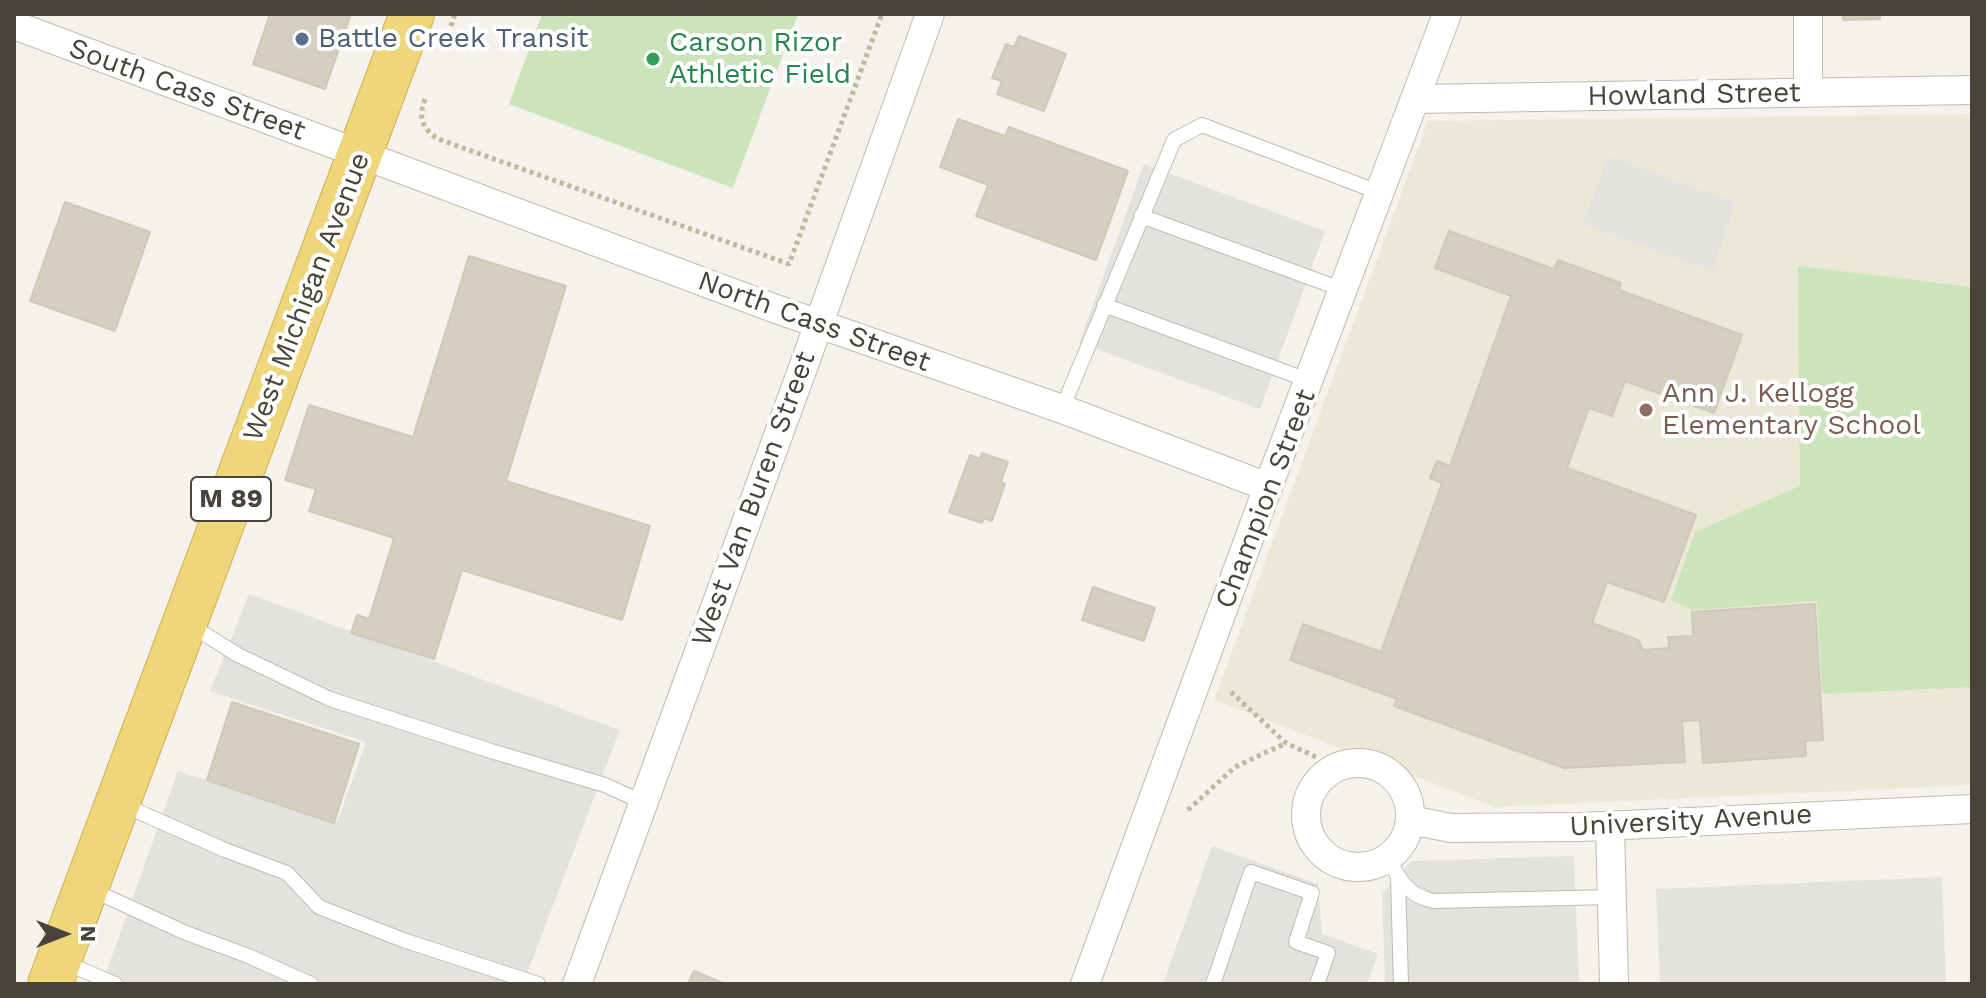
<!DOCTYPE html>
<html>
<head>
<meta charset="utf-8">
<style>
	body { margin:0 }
	#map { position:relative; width:1986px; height:998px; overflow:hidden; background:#f4f2eb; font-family:"Work Sans",sans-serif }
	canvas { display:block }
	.frame { position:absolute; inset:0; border:16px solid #48443a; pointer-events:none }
	.north { position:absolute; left:24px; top:894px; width:80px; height:80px; -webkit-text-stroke:6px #fff; paint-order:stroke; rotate:90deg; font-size:22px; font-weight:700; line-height:32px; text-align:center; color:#48443a }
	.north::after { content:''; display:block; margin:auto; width:28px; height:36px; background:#48443a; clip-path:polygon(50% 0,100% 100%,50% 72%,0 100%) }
</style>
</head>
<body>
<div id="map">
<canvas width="1986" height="998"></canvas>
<div class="frame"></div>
<div class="north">N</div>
</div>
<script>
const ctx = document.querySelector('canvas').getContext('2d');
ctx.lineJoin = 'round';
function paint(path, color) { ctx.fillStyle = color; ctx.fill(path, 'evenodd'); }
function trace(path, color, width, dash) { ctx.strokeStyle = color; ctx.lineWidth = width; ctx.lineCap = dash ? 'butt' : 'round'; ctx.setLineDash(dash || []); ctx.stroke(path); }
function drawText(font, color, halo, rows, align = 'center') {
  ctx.font = font + ' "Work Sans",sans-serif'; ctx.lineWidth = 8; ctx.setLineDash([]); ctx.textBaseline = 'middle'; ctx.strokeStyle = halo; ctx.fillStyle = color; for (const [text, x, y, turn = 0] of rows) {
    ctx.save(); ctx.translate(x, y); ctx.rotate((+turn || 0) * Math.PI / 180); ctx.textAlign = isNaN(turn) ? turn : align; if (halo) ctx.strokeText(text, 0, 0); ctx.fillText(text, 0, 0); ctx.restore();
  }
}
const education = new Path2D(`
	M 1972,114 L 1972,785 L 1495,807 L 1214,700 L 1428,121 Z`);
const green = new Path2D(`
	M 542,14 L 798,14 L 733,188 L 509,104 Z
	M 1798,266 L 1972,287 L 1972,687 L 1822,694 L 1817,601 L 1692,610 L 1671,600 L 1695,532 L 1800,486 Z`);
const parking = new Path2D(`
	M 1608,156 L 1736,202 L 1712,271 L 1583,225 Z
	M 1144,164 L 1325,231 L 1260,409 L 1079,343 Z
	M 249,594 L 620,730 L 523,984 L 102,984 L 178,771 L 337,823 L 366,742 L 210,691 Z
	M 1212,846 L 1318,884 L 1322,934 L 1378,954 L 1367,984 L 1163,984 Z
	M 1574,856 L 1579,984 L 1385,984 L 1382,893 L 1412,861 Z
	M 1942,877 L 1946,984 L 1660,984 L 1656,889 Z`);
const building = new Path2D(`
	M 270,14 L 351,14 L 325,89 L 253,64 Z
	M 1843,14 L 1880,14 L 1880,19 L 1843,20 Z
	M 1019,36 L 1066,54 L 1044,111 L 997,94 L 1002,81 L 992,78 L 1006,44 L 1014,47 Z
	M 958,119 L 1005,136 L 1009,127 L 1128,171 L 1096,260 L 976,216 L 988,185 L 940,167 Z
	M 65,202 L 150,232 L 115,331 L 30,301 Z
	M 1449,231 L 1554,269 L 1558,260 L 1621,283 L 1619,290 L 1742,335 L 1714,413 L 1625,381 L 1612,416 L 1589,408 L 1567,468 L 1696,515 L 1664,602 L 1607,582 L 1592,623 L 1638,640 L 1643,650 L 1669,648 L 1668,637 L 1693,636 L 1692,612 L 1815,604 L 1823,740 L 1805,741 L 1806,756 L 1703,763 L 1700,720 L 1682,721 L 1685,762 L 1564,768 L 1394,706 L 1397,699 L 1290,660 L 1303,624 L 1381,652 L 1442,483 L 1430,478 L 1437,461 L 1450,466 L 1511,296 L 1435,268 Z
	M 469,256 L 566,286 L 506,481 L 650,526 L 622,620 L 462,570 L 434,659 L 351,633 L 357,615 L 369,619 L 394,538 L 309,511 L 316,489 L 285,480 L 309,405 L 413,437 Z
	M 982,453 L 1008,462 L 1001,482 L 1005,484 L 992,521 L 984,518 L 982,523 L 949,512 L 970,455 L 980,459 Z
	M 1093,587 L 1155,608 L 1144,641 L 1082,620 Z
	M 232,702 L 359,744 L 334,823 L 207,780 Z
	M 694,971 L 725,984 L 688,984 Z`);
const path = new Path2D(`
	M 451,26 L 455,14
	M 425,99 C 418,118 422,128 438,139 L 789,264 L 882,14
	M 1231,692 L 1286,743 L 1316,757
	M 1188,810 L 1235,767 L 1286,743`);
const lane = new Path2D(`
	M 1141,216 L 1344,290
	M 1104,305 L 1310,381
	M 1062,409 L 1174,140 L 1202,125 L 1381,193
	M 190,625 L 238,655 L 330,699 L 491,751 L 605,785 L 642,802
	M 121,804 L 225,850 L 287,873 L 319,907 L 403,940 L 538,984
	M 1388,858 C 1399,880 1409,896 1433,901 L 1612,897
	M 1398,879 L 1401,984
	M 90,889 L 186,933 L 246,955 L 311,984
	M 64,962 L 115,984
	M 1213,984 L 1251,872 L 1312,893 L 1296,942 L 1328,953 L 1317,984`);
const street = new Path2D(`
	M 1808,14 L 1808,93
	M 14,25 L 776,309 L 1062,409 L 1268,487
	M 1416,99 L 1972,90
	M1306 815a52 52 0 1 1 104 0a52 52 0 1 1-104 0Z
	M 1410,820 L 1451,828 L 1580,827 L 1972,809
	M 1610,827 L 1614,984
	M 577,984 L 804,365 L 930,14
	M 1085,984 L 1268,487 L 1447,14`);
const highway = new Path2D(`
	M 50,984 L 412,14`);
const markers = [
	[302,39,8,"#5c6f8a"],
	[653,59,8,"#2e9e5b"],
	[1646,410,8,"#8d6e63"]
];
const shields = [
	[231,499,80]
];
const shieldNames = [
	["M 89",231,499]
];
const serviceNames = [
	["Battle Creek Transit",318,39]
];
const leisureNames = [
	["Carson Rizor",669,43],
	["Athletic Field",669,75]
];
const streetNames = [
	["South Cass Street",187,90,20],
	["Howland Street",1694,95,-1],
	["West Michigan Avenue",307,297,-69],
	["North Cass Street",814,322,20],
	["West Van Buren Street",754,499,-70],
	["Champion Street",1266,499,-69],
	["University Avenue",1691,821,-3]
];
const educationNames = [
	["Ann J. Kellogg",1662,394],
	["Elementary School",1662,426]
];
paint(education, '#ece8d7');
paint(green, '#cce4b9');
paint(parking, '#e3e2df');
paint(building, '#d5cfc2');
trace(building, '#cfc8b6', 2);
trace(lane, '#bfbbaf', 16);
trace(street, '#bfbbaf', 30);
trace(highway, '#cead4b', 46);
trace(path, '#bfb8a1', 5, [4, 4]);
trace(lane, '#fff', 14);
trace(street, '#fff', 28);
trace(highway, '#f0d67b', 44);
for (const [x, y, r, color] of markers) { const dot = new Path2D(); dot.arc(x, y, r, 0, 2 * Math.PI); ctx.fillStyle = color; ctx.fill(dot); trace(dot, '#fff', 3); }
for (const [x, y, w] of shields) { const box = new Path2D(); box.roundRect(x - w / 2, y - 22, w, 44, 6); ctx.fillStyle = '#fff'; ctx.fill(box); trace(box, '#48443a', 2); }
drawText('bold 26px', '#48443a', null, shieldNames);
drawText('28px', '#4e5e75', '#fff', serviceNames, 'left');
drawText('28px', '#27864d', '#fff', leisureNames, 'left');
drawText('28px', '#48443a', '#fff', streetNames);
drawText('28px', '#785e54', '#fff', educationNames, 'left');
</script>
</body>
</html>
